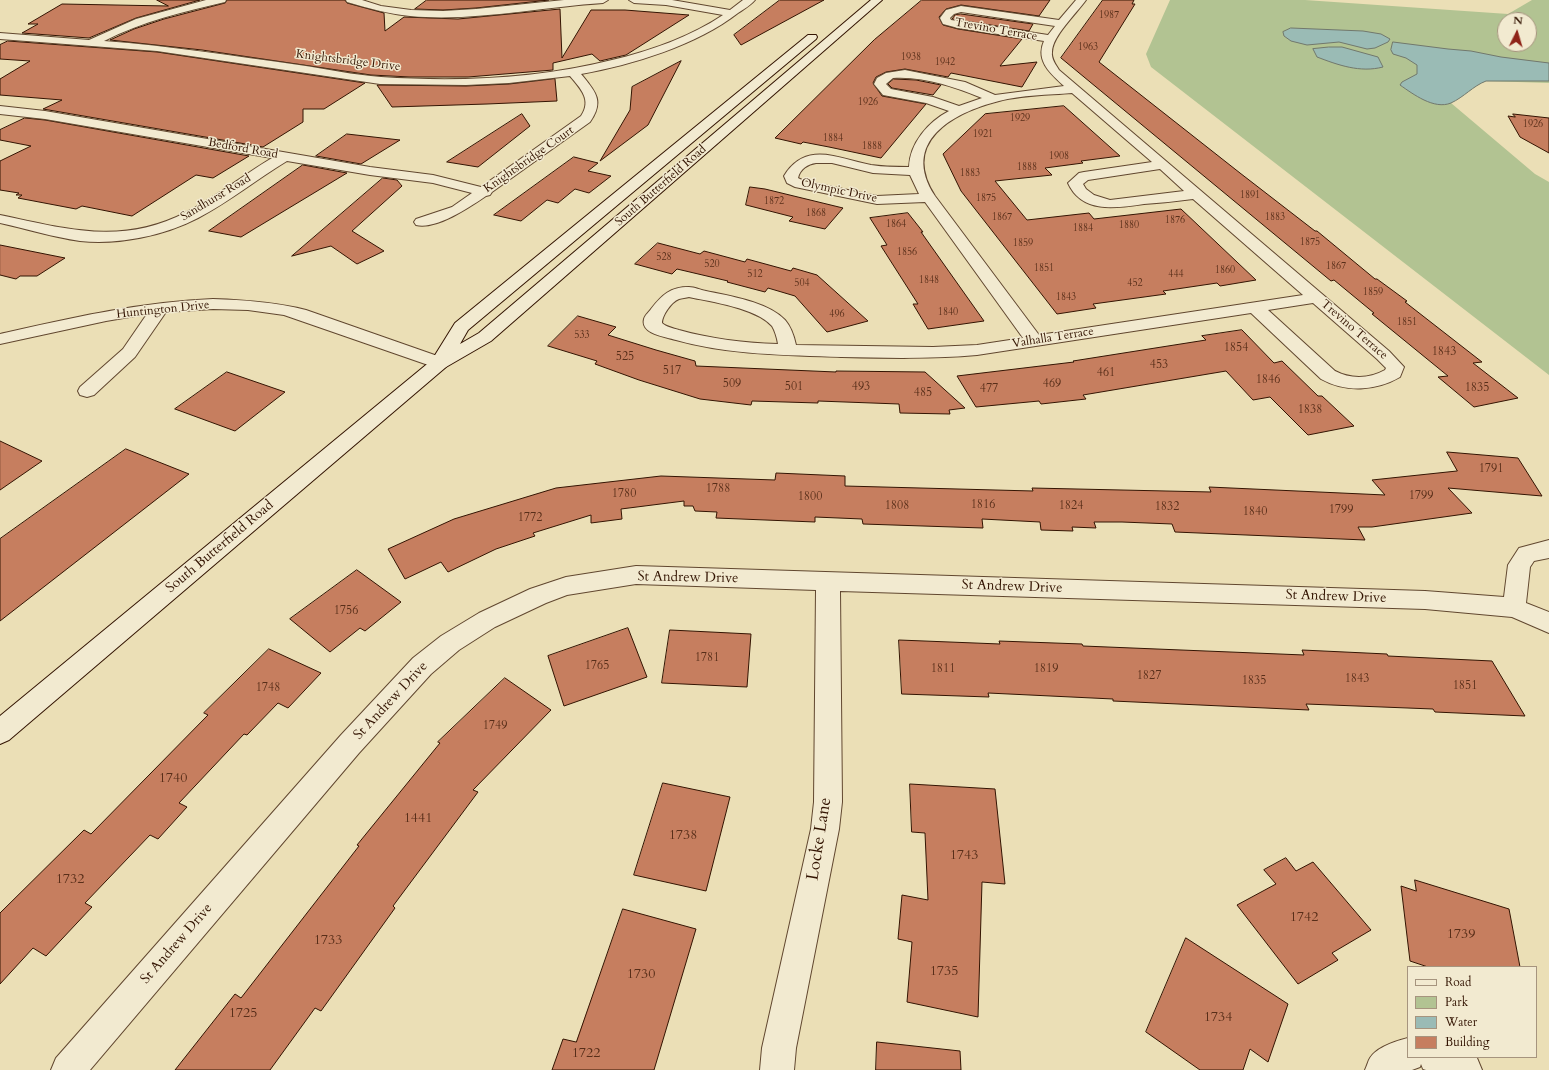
<!DOCTYPE html>
<html>
<head>
<meta charset="utf-8">
<style>
	body { margin:0 }
	#map { position:relative; width:1549px; height:1070px; overflow:hidden; background:#ebdfb6; font-family:Cardo,serif }
	canvas { display:block }
	.legend { position:absolute; left:1407px; top:966px; width:130px; height:92px; box-sizing:border-box; background:#f2ead0; border:1px solid #a6947e; margin:0; padding:5px 7px; list-style:none; font-size:12px; color:#331402 }
	.legend li { display:flex; align-items:center; gap:8px; height:20px }
	.legend b { width:20px; border:1px solid #a6947e }
	.north { position:absolute; left:1497px; top:12px; width:40px; height:40px; box-sizing:border-box; background:#f2ead0; border:1px solid #a6947e; border-radius:50%; rotate:5deg; font-size:11px; font-weight:700; line-height:16px; text-align:center; color:#331402 }
	.north::after { content:''; display:block; margin:auto; width:14px; height:18px; background:#8f2418; clip-path:polygon(50% 0,100% 100%,50% 72%,0 100%) }
</style>
</head>
<body>
<div id="map">
<canvas width="1549" height="1070"></canvas>
<ul class="legend">
<li><b style="height:5px;background:#f2ead0"></b>Road</li>
<li><b style="height:11px;background:#b2c392"></b>Park</li>
<li><b style="height:11px;background:#9abbb5"></b>Water</li>
<li><b style="height:11px;background:#c67e5f"></b>Building</li>
</ul>
<div class="north">N</div>
</div>
<script>
const ctx = document.querySelector('canvas').getContext('2d');
ctx.lineJoin = 'round';
function paint(path, color) { ctx.fillStyle = color; ctx.fill(path, 'evenodd'); }
function trace(path, color, width, dash) { ctx.strokeStyle = color; ctx.lineWidth = width; ctx.lineCap = dash ? 'butt' : 'round'; ctx.setLineDash(dash || []); ctx.stroke(path); }
function drawText(font, color, halo, rows, align = 'center') {
  ctx.font = font + ' Cardo,serif'; ctx.lineWidth = 3; ctx.setLineDash([]); ctx.textBaseline = 'middle'; ctx.strokeStyle = halo; ctx.fillStyle = color; for (const [text, x, y, turn = 0] of rows) {
    ctx.save(); ctx.translate(x, y); ctx.rotate((+turn || 0) * Math.PI / 180); ctx.textAlign = isNaN(turn) ? turn : align; if (halo) ctx.strokeText(text, 0, 0); ctx.fillText(text, 0, 0); ctx.restore();
  }
}
const green = new Path2D(`
	M 1170,0 L 1305,0 L 1508,14 L 1532,0 L 1549,0 L 1549,83 L 1486,81 L 1479,84 L 1451,103 L 1535,174 L 1549,182 L 1549,375 L 1151,67 L 1146,54 ZM 1505,20 L 1529,20 L 1529,44 L 1505,44 Z`);
const water = new Path2D(`
	M 1291,28 L 1363,31 L 1381,34 L 1390,39 L 1388,42 L 1375,48 L 1367,49 L 1339,42 L 1307,45 L 1291,41 L 1284,36 L 1283,32 Z
	M 1393,42 L 1448,49 L 1471,51 L 1501,57 L 1549,63 L 1549,81 L 1486,81 C 1473,86 1464,97 1451,103 C 1434,110 1413,94 1400,85 L 1402,82 L 1417,74 L 1417,65 L 1406,58 L 1393,54 L 1391,50 Z
	M 1329,47 L 1342,47 L 1378,57 L 1383,67 C 1360,73 1338,65 1317,57 L 1313,49 Z`);
const building = new Path2D(`
	M 157,0 L 200,0 L 136,18 L 89,38 L 22,33 L 38,24 L 28,24 L 62,4 L 168,6 Z
	M 227,0 L 345,0 L 347,3 L 384,13 L 385,31 L 404,17 L 458,19 L 560,9 L 562,58 L 591,10 L 625,10 L 689,15 L 626,55 L 600,61 L 592,54 L 553,63 L 553,70 L 468,77 L 410,77 L 371,75 L 202,50 L 110,40 L 134,29 L 164,19 L 225,3 Z
	M 427,0 L 549,0 L 476,8 L 443,10 L 415,9 Z
	M 780,0 L 824,0 L 741,45 L 734,35 Z
	M 922,0 L 1050,0 L 1039,16 L 961,5 L 946,9 L 939,17 L 943,25 L 958,29 L 1022,39 L 1000,66 L 1037,62 L 1022,87 L 951,73 L 948,77 L 905,69 L 886,72 L 876,77 L 873,83 L 882,96 L 926,104 L 881,158 L 829,147 L 803,142 L 801,144 L 775,138 L 874,40 Z
	M 1103,0 L 1134,0 L 1132,4 L 1135,4 L 1099,62 L 1240,173 L 1315,231 L 1317,231 L 1375,279 L 1377,279 L 1407,301 L 1405,302 L 1482,362 L 1473,363 L 1518,398 L 1474,407 L 1438,377 L 1448,376 L 1372,314 L 1374,313 L 1334,280 L 1331,281 L 1061,58 Z
	M 961,14 L 1033,24 L 1029,31 L 952,19 L 955,15 Z
	M 8,41 L 157,52 L 365,83 L 324,109 L 303,109 L 303,122 L 263,147 L 43,109 L 62,100 L 0,95 L 0,79 L 30,61 L 0,59 L 0,45 Z
	M 681,61 L 648,125 L 600,161 L 630,110 L 632,87 Z
	M 555,79 L 557,101 L 487,104 L 392,107 L 377,85 L 466,86 L 509,84 Z
	M 894,79 L 916,80 L 941,85 L 933,95 L 892,88 L 888,84 Z
	M 1064,106 L 1120,156 L 1081,161 L 1083,163 L 1045,168 L 1052,175 L 995,181 L 1027,220 L 1089,213 L 1094,219 L 1181,209 L 1256,280 L 1220,286 L 1217,283 L 1163,291 L 1166,294 L 1093,304 L 1096,308 L 1057,314 L 961,191 L 943,154 L 985,114 Z
	M 522,114 L 530,126 L 478,167 L 447,162 Z
	M 1513,114 L 1549,118 L 1549,153 L 1520,137 L 1508,116 L 1515,117 Z
	M 25,118 L 45,120 L 249,156 L 213,178 L 196,175 L 132,216 L 82,206 L 76,209 L 18,198 L 22,195 L 16,195 L 19,193 L 0,190 L 0,161 L 31,146 L 0,140 L 0,130 Z
	M 347,134 L 400,140 L 361,164 L 316,156 Z
	M 574,157 L 598,163 L 588,171 L 611,176 L 589,193 L 575,189 L 558,203 L 547,200 L 521,221 L 494,215 Z
	M 303,165 L 347,173 L 241,237 L 209,231 Z
	M 383,178 L 397,180 L 402,186 L 352,231 L 384,251 L 357,264 L 331,246 L 292,256 Z
	M 750,187 L 765,189 L 843,208 L 825,229 L 789,221 L 793,217 L 746,205 Z
	M 908,213 L 923,232 L 921,232 L 984,321 L 928,329 L 913,304 L 918,304 L 881,246 L 887,245 L 870,218 Z
	M 658,243 L 700,254 L 704,251 L 745,262 L 747,259 L 791,271 L 793,268 L 817,275 L 868,321 L 827,332 L 795,296 L 768,288 L 765,292 L 727,282 L 728,281 L 677,269 L 672,274 L 635,264 Z
	M 0,245 L 65,258 L 37,276 L 20,276 L 16,279 L 0,275 Z
	M 578,316 L 616,327 L 608,335 L 656,350 L 695,361 L 696,366 L 836,372 L 836,371 L 925,372 L 965,408 L 949,410 L 950,414 L 900,413 L 899,404 L 818,401 L 818,403 L 752,401 L 751,405 L 700,399 L 639,380 L 595,364 L 597,361 L 548,346 Z
	M 1242,330 L 1274,363 L 1282,361 L 1318,396 L 1322,396 L 1354,426 L 1308,435 L 1270,397 L 1253,400 L 1226,371 L 1083,395 L 1086,399 L 1041,404 L 1039,401 L 976,407 L 957,376 L 1074,362 L 1073,361 L 1206,340 L 1202,336 Z
	M 227,372 L 285,392 L 235,431 L 175,409 Z
	M 0,441 L 42,461 L 0,490 Z
	M 126,449 L 189,474 L 0,621 L 0,539 Z
	M 1447,452 L 1518,458 L 1542,496 L 1448,488 L 1472,513 L 1372,527 L 1358,527 L 1365,540 L 1175,532 L 1172,524 L 1122,522 L 1094,522 L 1096,528 L 1072,527 L 1073,531 L 1041,530 L 1040,522 L 982,519 L 983,528 L 863,524 L 862,519 L 815,517 L 815,522 L 716,518 L 717,512 L 695,511 L 693,506 L 684,506 L 684,501 L 621,509 L 622,519 L 591,523 L 591,515 L 533,533 L 535,536 L 496,549 L 448,572 L 441,562 L 405,579 L 388,549 L 454,519 L 556,488 L 661,476 L 775,480 L 776,473 L 845,476 L 845,486 L 1033,491 L 1032,488 L 1211,492 L 1209,487 L 1385,495 L 1372,480 L 1457,471 Z
	M 357,570 L 401,602 L 365,631 L 360,628 L 330,652 L 290,619 Z
	M 628,628 L 647,677 L 564,706 L 548,656 Z
	M 670,630 L 751,634 L 747,687 L 662,683 Z
	M 899,640 L 1000,644 L 999,641 L 1082,644 L 1083,646 L 1304,655 L 1302,650 L 1387,654 L 1388,656 L 1492,661 L 1525,716 L 1435,712 L 1433,709 L 1306,704 L 1309,710 L 1113,701 L 1113,699 L 988,693 L 989,697 L 902,694 Z
	M 269,649 L 321,673 L 288,708 L 278,703 L 247,735 L 244,734 L 179,803 L 187,807 L 158,839 L 150,835 L 85,903 L 92,907 L 46,956 L 33,948 L 0,984 L 0,913 L 84,830 L 91,834 L 208,715 L 204,713 Z
	M 505,678 L 551,710 L 473,790 L 478,792 L 393,906 L 395,908 L 321,1011 L 315,1008 L 270,1070 L 175,1070 L 235,994 L 241,998 L 359,846 L 357,845 L 440,743 L 438,742 Z
	M 663,783 L 730,797 L 706,891 L 634,875 Z
	M 910,784 L 995,789 L 1005,884 L 982,882 L 978,1017 L 907,1002 L 912,942 L 898,939 L 902,895 L 928,900 L 925,833 L 912,832 Z
	M 1286,858 L 1296,871 L 1313,862 L 1371,930 L 1332,953 L 1338,960 L 1298,984 L 1237,905 L 1276,884 L 1264,870 Z
	M 1415,880 L 1509,909 L 1520,967 L 1428,967 L 1410,961 L 1401,886 L 1416,891 Z
	M 623,909 L 696,929 L 654,1070 L 552,1070 L 563,1039 L 576,1042 Z
	M 1186,938 L 1288,1004 L 1268,1062 L 1250,1049 L 1243,1070 L 1200,1070 L 1146,1032 Z
	M 877,1042 L 960,1051 L 961,1070 L 876,1070 Z`);
const street = new Path2D(`
	M 206,0 L 226,0 L 225,2 C 183,12 143,21 104,41 C 170,46 234,56 299,65 C 326,69 354,75 381,77 C 457,82 537,79 612,60 C 650,51 690,37 723,15 L 666,5 L 634,3 L 629,0 L 672,0 L 730,10 L 743,0 L 755,0 C 751,5 744,9 738,13 C 697,45 632,65 581,74 C 595,91 605,101 590,122 L 492,192 L 490,195 L 486,196 C 470,207 436,230 416,225 L 414,222 L 416,219 L 452,207 L 472,193 L 433,183 L 370,175 L 287,161 C 257,179 229,202 198,218 C 163,236 119,245 80,241 C 53,237 27,229 0,223 L 0,215 C 68,229 121,246 187,212 C 217,197 243,175 272,158 L 45,119 L 0,114 L 0,106 L 45,111 L 370,167 L 433,175 L 481,187 L 581,116 C 592,100 581,89 570,76 L 509,83 L 466,85 L 380,84 L 157,51 L 0,39 L 0,33 L 89,40 L 136,19 Z
	M 346,0 L 362,0 L 381,6 L 411,10 L 443,11 L 476,9 L 564,0 L 608,0 L 603,3 C 540,7 474,22 410,16 C 388,14 368,8 347,2 Z
	M 1076,0 L 1086,0 C 1077,13 1052,36 1052,52 C 1051,59 1056,65 1059,70 L 1389,351 L 1404,367 L 1400,377 C 1376,391 1346,393 1321,379 L 1251,313 L 977,355 C 931,359 887,358 841,357 C 785,355 730,355 676,340 C 666,337 640,334 644,319 C 645,315 649,312 651,309 C 662,295 670,287 689,287 C 694,287 701,290 706,291 C 730,296 768,302 785,320 C 791,327 794,336 796,345 L 933,347 L 977,345 L 1023,338 L 925,202 L 877,204 L 795,187 L 787,183 L 784,176 C 806,140 839,159 871,165 C 884,167 896,167 909,167 C 910,143 928,122 949,111 L 926,103 L 883,95 L 874,84 L 877,78 L 886,73 L 905,70 L 965,82 L 995,95 L 1064,86 C 1051,74 1035,61 1044,41 L 958,28 L 943,24 L 940,18 L 946,10 L 961,6 L 1059,20 ZM 961,12 L 1055,26 L 1048,35 L 951,20 L 950,18 L 954,14 ZM 893,78 C 923,76 955,87 982,98 L 959,106 L 933,97 L 891,89 L 886,84 ZM 1072,93 L 1152,162 L 1084,172 L 1079,173 L 1068,183 C 1082,214 1117,208 1144,204 C 1160,203 1177,201 1193,199 L 1303,295 L 1039,335 L 935,196 C 900,142 952,113 999,101 C 1022,95 1048,95 1072,93 ZM 816,163 L 832,163 L 873,173 L 910,175 L 919,194 L 877,196 L 804,181 L 798,178 C 800,169 808,164 816,163 ZM 1160,169 L 1184,191 L 1110,200 L 1094,195 L 1086,189 L 1083,184 L 1088,180 ZM 689,297 C 712,302 756,308 772,326 C 775,331 777,338 778,344 C 745,343 711,339 679,330 C 673,328 666,327 662,323 C 662,316 671,302 679,299 C 682,298 686,298 689,297 ZM 1313,303 L 1377,359 L 1386,368 L 1385,370 C 1369,379 1350,379 1335,371 L 1268,310 Z
	M 213,299 C 244,300 275,302 306,310 L 446,359 L 449,363 L 446,367 L 440,369 L 434,367 L 284,315 L 248,310 L 213,309 L 166,312 L 135,357 L 94,395 L 87,397 L 80,395 L 78,391 L 80,387 L 123,349 L 147,314 L 106,321 L 0,344 L 0,334 C 71,318 140,302 213,299 Z
	M 1549,540 L 1549,558 L 1534,561 L 1530,567 L 1526,603 L 1549,612 L 1549,633 L 1512,617 L 1425,609 L 840,591 L 842,802 L 839,829 L 796,1048 L 794,1070 L 760,1070 L 762,1048 L 811,829 L 814,802 L 816,590 L 636,584 L 567,595 L 546,603 L 495,627 L 459,650 L 431,674 L 359,753 L 90,1070 L 51,1070 L 56,1058 L 341,735 L 413,658 L 441,636 L 479,613 L 530,589 L 566,577 L 636,566 L 1425,591 L 1504,597 L 1508,565 L 1519,548 Z
	M 1408,1038 L 1408,1057 L 1475,1057 L 1477,1058 L 1482,1070 L 1426,1070 L 1423,1069 L 1421,1064 L 1420,1067 L 1412,1070 L 1365,1070 C 1367,1066 1368,1061 1370,1058 C 1377,1047 1396,1041 1408,1038 Z`);
const secondary = new Path2D(`
	M 871,0 L 882,0 L 491,341 L 446,367 L 9,740 L 0,744 L 0,716 L 432,360 L 455,323 L 808,35 L 816,35 L 817,37 L 816,39 L 468,330 L 460,344 L 479,333 Z`);
const farNumbernames = [
	["1987",1109,16],
	["1963",1088,48],
	["1938",911,58],
	["1942",945,63],
	["1926",868,103],
	["1929",1020,119],
	["1926",1533,125],
	["1921",983,135],
	["1884",833,139],
	["1888",872,147],
	["1908",1059,157],
	["1888",1027,168],
	["1883",970,174],
	["1891",1250,196],
	["1875",986,199],
	["1872",774,202],
	["1868",816,214],
	["1867",1002,218],
	["1883",1275,218],
	["1876",1175,221],
	["1864",896,225],
	["1880",1129,226],
	["1884",1083,229],
	["1875",1310,243],
	["1859",1023,244],
	["1856",907,253],
	["528",664,258],
	["520",712,265],
	["1867",1336,267],
	["1851",1044,269],
	["1860",1225,271],
	["512",755,275],
	["444",1176,275],
	["1848",929,281],
	["504",802,284],
	["452",1135,284],
	["1859",1373,293],
	["1843",1066,298],
	["1840",948,313],
	["496",837,315],
	["1851",1407,323],
	["533",582,336]
];
const farStreetnames = [
	["Trevino Terrace",996,30,10],
	["Knightsbridge Drive",348,61,7],
	["Bedford Road",243,149,10],
	["Knightsbridge Court",529,160,-35],
	["South Butterfield Road",661,186,-41],
	["Olympic Drive",839,191,12],
	["Sandhurst Road",216,198,-31],
	["Huntington Drive",163,310,-6],
	["Trevino Terrace",1354,330,41],
	["Valhalla Terrace",1053,338,-9]
];
const numberNames = [
	["1854",1236,348],
	["1843",1444,352],
	["525",625,357],
	["453",1159,365],
	["517",672,371],
	["461",1106,373],
	["1846",1268,380],
	["509",732,384],
	["469",1052,384],
	["501",794,387],
	["493",861,387],
	["1835",1477,388],
	["477",989,389],
	["485",923,393],
	["1838",1310,410],
	["1791",1491,469],
	["1788",718,489],
	["1780",624,494],
	["1799",1421,496],
	["1800",810,497],
	["1816",983,505],
	["1808",897,506],
	["1824",1071,506],
	["1832",1167,507],
	["1799",1341,510],
	["1840",1255,512],
	["1772",530,518],
	["1756",346,611],
	["1781",707,658],
	["1765",597,666],
	["1811",943,669],
	["1819",1046,669],
	["1827",1149,676],
	["1843",1357,679],
	["1835",1254,681],
	["1851",1465,686],
	["1748",268,688],
	["1749",495,726]
];
const streetNames = [
	["South Butterfield Road",220,547,-40],
	["St Andrew Drive",688,578,1],
	["St Andrew Drive",1012,587,2],
	["St Andrew Drive",1336,597,2],
	["St Andrew Drive",391,701,-47],
	["St Andrew Drive",177,944,-49]
];
const nearNumbernames = [
	["1740",173,779],
	["1441",418,819],
	["1738",683,836],
	["1743",964,856],
	["1732",70,880],
	["1742",1304,918],
	["1739",1461,935],
	["1733",328,941],
	["1735",944,972],
	["1730",641,975],
	["1725",243,1014],
	["1734",1218,1018],
	["1722",586,1054]
];
const nearStreetnames = [
	["Locke Lane",820,839,-81]
];
paint(green, '#b2c392');
paint(water, '#9abbb5');
trace(water, '#71786d', 1);
paint(building, '#c67e5f');
trace(building, '#331402', 1);
trace(street, '#61472f', 2);
trace(secondary, '#331402', 2);
paint(street, '#f2ead0');
paint(secondary, '#f2ead0');
drawText('10px', '#582e19', null, farNumbernames);
drawText('12px', '#331402', '#f2ead0', farStreetnames);
drawText('12px', '#582e19', null, numberNames);
drawText('14px', '#331402', '#f2ead0', streetNames);
drawText('14px', '#582e19', null, nearNumbernames);
drawText('17px', '#331402', '#f2ead0', nearStreetnames);
</script>
</body>
</html>
